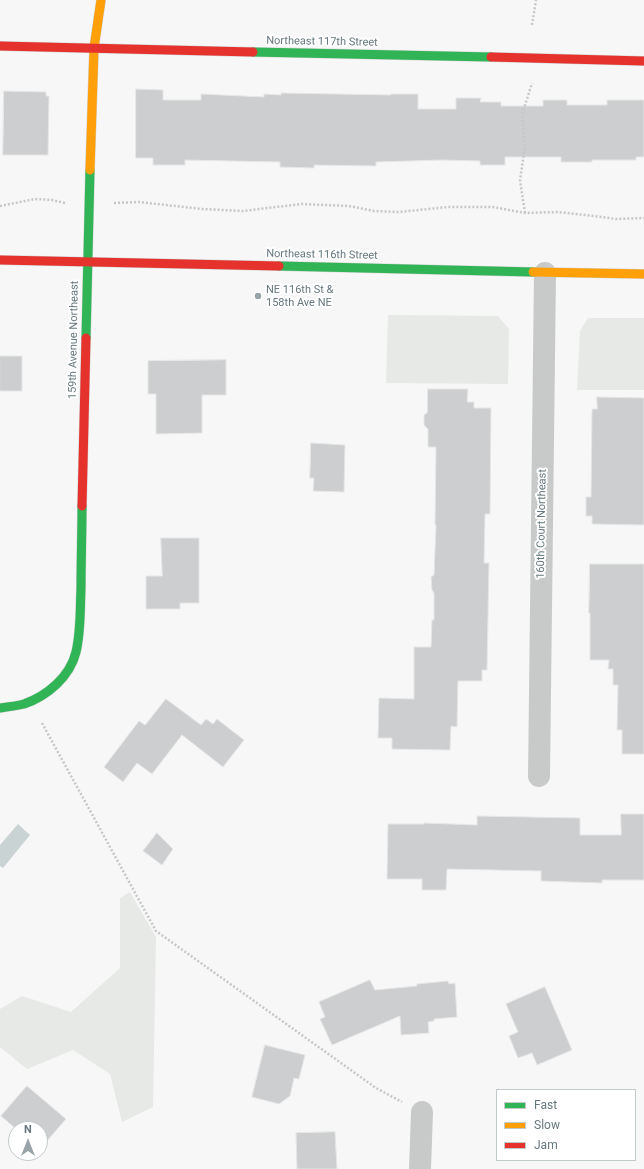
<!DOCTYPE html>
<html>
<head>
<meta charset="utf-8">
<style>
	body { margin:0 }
	#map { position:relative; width:644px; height:1169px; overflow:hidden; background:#f7f7f7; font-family:Roboto,sans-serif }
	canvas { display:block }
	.legend { position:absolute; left:496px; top:1089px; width:140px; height:72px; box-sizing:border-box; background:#fff; border:1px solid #c2c9cb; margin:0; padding:5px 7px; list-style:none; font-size:12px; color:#66787e }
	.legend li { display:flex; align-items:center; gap:8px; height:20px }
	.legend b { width:20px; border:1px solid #c2c9cb }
	.north { position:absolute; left:8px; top:1121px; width:40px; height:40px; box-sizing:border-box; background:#fff; border:1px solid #c2c9cb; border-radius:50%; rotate:0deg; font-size:11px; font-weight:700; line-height:16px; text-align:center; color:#66787e }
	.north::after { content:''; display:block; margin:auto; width:14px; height:18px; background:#99a4a8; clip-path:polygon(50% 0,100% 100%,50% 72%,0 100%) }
</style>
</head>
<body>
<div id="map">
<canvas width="644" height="1169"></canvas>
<ul class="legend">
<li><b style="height:5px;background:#30b455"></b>Fast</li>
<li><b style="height:5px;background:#ff9f0a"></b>Slow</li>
<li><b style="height:5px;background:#e5322d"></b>Jam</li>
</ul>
<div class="north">N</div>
</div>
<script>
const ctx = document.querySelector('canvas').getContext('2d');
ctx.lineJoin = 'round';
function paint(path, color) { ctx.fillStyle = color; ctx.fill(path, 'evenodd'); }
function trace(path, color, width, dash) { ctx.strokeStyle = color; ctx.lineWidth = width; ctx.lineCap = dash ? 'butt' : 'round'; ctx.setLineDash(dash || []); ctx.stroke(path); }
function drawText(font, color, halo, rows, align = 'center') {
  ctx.font = font + ' Roboto,sans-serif'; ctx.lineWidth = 4; ctx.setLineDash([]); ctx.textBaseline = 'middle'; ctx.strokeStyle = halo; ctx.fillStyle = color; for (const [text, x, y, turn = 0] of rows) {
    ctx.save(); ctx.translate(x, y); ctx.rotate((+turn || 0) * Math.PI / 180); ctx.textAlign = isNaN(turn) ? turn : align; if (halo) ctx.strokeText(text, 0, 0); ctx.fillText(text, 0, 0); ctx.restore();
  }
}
const green = new Path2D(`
	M 388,315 L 498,316 L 509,329 L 508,384 L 386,383 Z
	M 588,318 L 644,318 L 644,390 L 577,390 L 580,331 Z
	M 130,892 L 156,937 L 153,1107 L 122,1122 L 110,1074 L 73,1050 L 27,1069 L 0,1047 L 0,1009 L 22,996 L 71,1012 L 120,968 L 120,898 Z`);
const water = new Path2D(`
	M 18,824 L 30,835 L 3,868 L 0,866 L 0,845 Z`);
const building = new Path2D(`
	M 136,89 L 163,90 L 163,100 L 201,100 L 201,94 L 264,97 L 264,94 L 281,95 L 281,93 L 391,95 L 391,94 L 418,94 L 418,109 L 456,109 L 456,98 L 481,98 L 480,102 L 501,102 L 501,106 L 543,106 L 543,100 L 567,100 L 567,105 L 607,105 L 607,100 L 644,100 L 644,157 L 636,157 L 636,160 L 592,160 L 592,162 L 561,162 L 561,157 L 505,157 L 505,165 L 480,165 L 480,161 L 441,160 L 376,162 L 376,166 L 314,165 L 314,168 L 280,167 L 280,162 L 185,160 L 185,165 L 153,165 L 153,158 L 136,158 Z
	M 4,91 L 46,92 L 46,96 L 49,96 L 48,155 L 3,155 Z
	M 0,356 L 22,356 L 22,391 L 0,391 Z
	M 226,360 L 226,395 L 202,395 L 202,433 L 156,434 L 156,394 L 148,394 L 148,361 Z
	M 428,389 L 468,389 L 467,402 L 474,402 L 474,408 L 491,408 L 490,514 L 485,514 L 484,563 L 489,563 L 487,670 L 482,670 L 482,681 L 458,681 L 457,727 L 451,726 L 450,750 L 392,749 L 392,738 L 378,738 L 379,698 L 414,699 L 414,647 L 431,647 L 432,620 L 434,620 L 434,593 L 432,590 L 431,577 L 434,575 L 436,525 L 435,525 L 436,447 L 428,447 L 428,429 L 424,425 L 424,415 L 427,413 Z
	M 597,397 L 644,398 L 644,525 L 592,524 L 592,516 L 586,516 L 586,497 L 591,497 L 592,409 L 597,409 Z
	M 311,443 L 345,445 L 344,492 L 313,491 L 314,478 L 310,478 Z
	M 161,538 L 199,538 L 199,603 L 180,603 L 180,609 L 146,609 L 146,576 L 162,576 Z
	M 590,564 L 644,564 L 644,754 L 622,754 L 622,730 L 617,730 L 618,685 L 613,685 L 613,669 L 608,669 L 609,660 L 590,660 L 590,613 L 589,613 Z
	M 166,699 L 201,725 L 206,719 L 213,724 L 217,719 L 244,740 L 223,767 L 182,735 L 152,774 L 137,763 L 123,782 L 104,767 L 139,721 L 145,725 Z
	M 621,814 L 644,814 L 644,880 L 602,880 L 602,883 L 541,881 L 541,871 L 447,869 L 446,890 L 422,890 L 422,879 L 387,879 L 388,824 L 424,824 L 424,823 L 477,825 L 477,816 L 580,818 L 580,835 L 621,835 Z
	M 157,833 L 173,849 L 162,865 L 143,851 Z
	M 370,980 L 375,990 L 417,986 L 417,984 L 448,981 L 449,984 L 455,983 L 457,1017 L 434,1019 L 434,1021 L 428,1022 L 429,1033 L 401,1035 L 400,1016 L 332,1045 L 320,1019 L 325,1017 L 319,1002 Z
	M 545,987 L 572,1050 L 537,1065 L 532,1053 L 518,1058 L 509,1036 L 518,1032 L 506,1004 Z
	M 265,1045 L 305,1055 L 299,1079 L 294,1078 L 290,1096 L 279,1104 L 252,1097 Z
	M 27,1086 L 66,1119 L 40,1149 L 40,1129 L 16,1129 L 1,1116 Z
	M 335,1132 L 337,1169 L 297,1169 L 296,1133 Z`);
const path = new Path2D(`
	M 532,25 L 536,0
	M 114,203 L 139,202 L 202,209 L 243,211 L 301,204 L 349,206 L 374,211 L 399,212 L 448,207 L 493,207 L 525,213 L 558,212 L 594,216 L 616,219 L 644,218
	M 0,206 L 35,199 L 52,200 L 65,203
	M 525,213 L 520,180 L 525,146 L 522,115 L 532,83
	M 42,723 L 156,931 L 376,1088 L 402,1102`);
const street = new Path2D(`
	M 539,776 L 545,273
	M 420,1169 L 422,1112`);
const fast = new Path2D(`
	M 253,52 L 491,57
	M 279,266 L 533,272
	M 86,338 L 90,170
	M 0,708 C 8,707 16,706 24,704 C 47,696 70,677 76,652 C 81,631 80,610 81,588 C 81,561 82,533 82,506`);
const slow = new Path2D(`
	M 90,170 L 94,48 L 101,0
	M 533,272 L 644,274`);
const jam = new Path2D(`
	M 0,46 L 253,52
	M 491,57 L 644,61
	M 0,260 L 279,266
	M 82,506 L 86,338`);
const markers = [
	[258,296,4,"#99a4a8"]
];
const streetNames = [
	["Northeast 117th Street",322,42,1],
	["Northeast 116th Street",322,255,1],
	["159th Avenue Northeast",74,340,-89],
	["160th Court Northeast",542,524,-89]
];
const poiNames = [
	["NE 116th St &",266,290],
	["158th Ave NE",266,303]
];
paint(green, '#e6e9e5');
paint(water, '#cad3d4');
paint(building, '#cccecf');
trace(building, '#e6e6e6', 1);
trace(fast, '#d3d4d5', 10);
trace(slow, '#d3d4d5', 10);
trace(jam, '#d3d4d5', 10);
trace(path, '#c6c7c8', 2.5, [2, 2]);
trace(street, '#c8caca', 22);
trace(fast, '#30b455', 9);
trace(slow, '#ff9f0a', 9);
trace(jam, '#e5322d', 9);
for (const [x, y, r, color] of markers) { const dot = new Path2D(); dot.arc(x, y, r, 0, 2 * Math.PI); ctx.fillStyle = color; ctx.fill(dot); trace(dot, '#fff', 1.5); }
drawText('11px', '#66787e', '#fff', streetNames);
drawText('11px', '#66787e', '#fff', poiNames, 'left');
</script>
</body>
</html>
